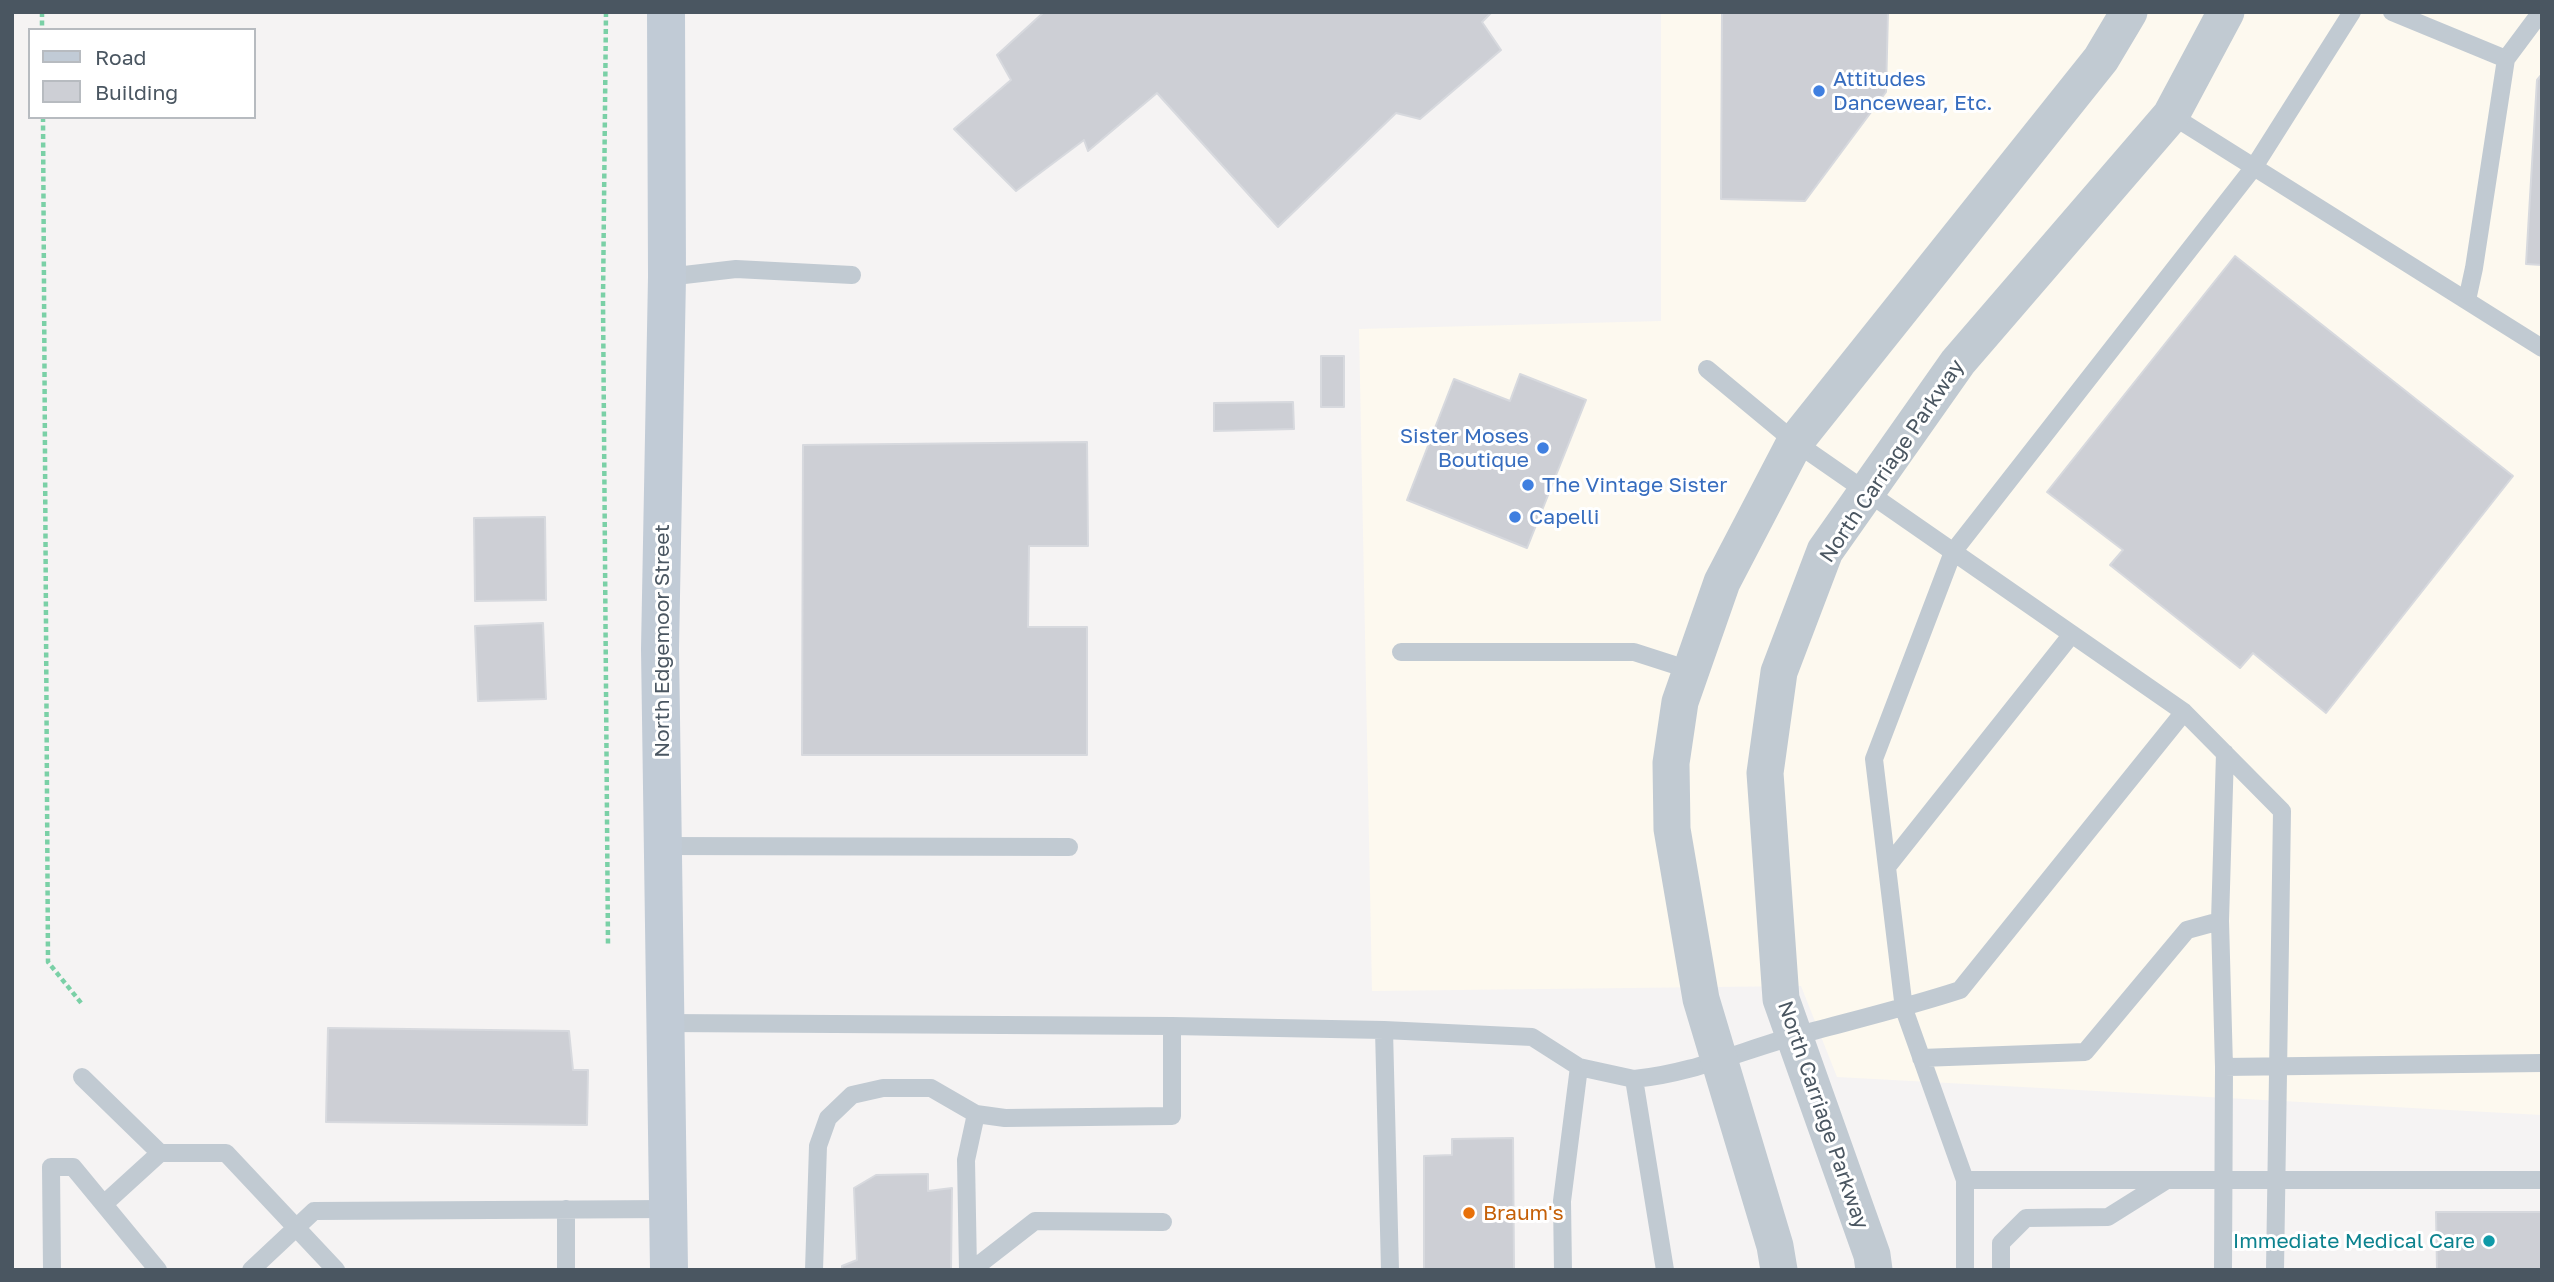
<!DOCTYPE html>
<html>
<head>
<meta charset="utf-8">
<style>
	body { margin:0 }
	#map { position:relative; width:2554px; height:1282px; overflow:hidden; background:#f5f3f3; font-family:"Golos Text",sans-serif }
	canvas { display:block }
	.frame { position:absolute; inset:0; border:14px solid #4a5661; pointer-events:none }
	.legend { position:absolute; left:28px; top:28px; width:228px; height:91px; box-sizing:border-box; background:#fff; border:2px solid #b7bbc0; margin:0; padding:9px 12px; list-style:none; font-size:21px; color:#4a5661 }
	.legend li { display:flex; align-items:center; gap:14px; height:35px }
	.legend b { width:35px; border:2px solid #b7bbc0 }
</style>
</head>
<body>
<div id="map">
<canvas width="2554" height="1282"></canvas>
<div class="frame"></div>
<ul class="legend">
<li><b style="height:9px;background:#c1cbd6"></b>Road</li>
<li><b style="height:19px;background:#cdcfd5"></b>Building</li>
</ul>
</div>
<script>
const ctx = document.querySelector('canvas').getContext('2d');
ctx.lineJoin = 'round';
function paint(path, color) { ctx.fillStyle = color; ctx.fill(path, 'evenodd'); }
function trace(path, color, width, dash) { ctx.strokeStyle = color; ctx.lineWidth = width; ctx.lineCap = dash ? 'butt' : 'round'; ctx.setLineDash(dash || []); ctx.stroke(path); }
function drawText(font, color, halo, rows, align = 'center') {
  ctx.font = font + ' "Golos Text",sans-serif'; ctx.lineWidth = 6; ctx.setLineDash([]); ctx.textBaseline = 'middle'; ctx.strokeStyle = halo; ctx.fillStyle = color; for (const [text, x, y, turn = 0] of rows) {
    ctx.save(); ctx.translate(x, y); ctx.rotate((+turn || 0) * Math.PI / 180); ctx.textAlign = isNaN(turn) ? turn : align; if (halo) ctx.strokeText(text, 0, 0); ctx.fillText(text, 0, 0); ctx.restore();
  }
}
const commercial = new Path2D(`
	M 1661,12 L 2542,12 L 2542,1115 L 1837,1077 L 1801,986 L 1372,991 L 1359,329 L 1661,321 Z`);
const building = new Path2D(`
	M 1044,12 L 1492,12 L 1482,22 L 1501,50 L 1420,119 L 1396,113 L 1278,227 L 1157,93 L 1088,151 L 1084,140 L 1016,191 L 954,129 L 1011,80 L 997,55 Z
	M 1722,12 L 1888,12 L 1886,92 L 1805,201 L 1721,199 Z
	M 2542,74 L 2542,265 L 2526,264 L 2537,80 Z
	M 2235,256 L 2513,476 L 2326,713 L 2253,653 L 2240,668 L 2110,565 L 2123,550 L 2047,492 Z
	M 1321,356 L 1344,356 L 1344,407 L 1321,407 Z
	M 1520,374 L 1586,400 L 1527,548 L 1407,500 L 1454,379 L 1510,401 Z
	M 1293,402 L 1294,429 L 1214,431 L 1214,403 Z
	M 1087,442 L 1088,546 L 1029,546 L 1028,627 L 1087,627 L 1087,755 L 802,755 L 803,445 Z
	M 545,517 L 546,600 L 475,601 L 474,518 Z
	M 543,623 L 546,699 L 478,701 L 475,626 Z
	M 328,1028 L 569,1031 L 573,1070 L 588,1070 L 587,1125 L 326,1122 Z
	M 1513,1138 L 1514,1270 L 1424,1270 L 1424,1156 L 1452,1155 L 1452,1139 Z
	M 928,1174 L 928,1191 L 952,1188 L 951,1270 L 842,1270 L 842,1266 L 857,1260 L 854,1188 L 876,1175 Z
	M 2436,1212 L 2542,1212 L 2542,1270 L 2437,1270 Z`);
const path = new Path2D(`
	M 42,12 L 42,30
	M 606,12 L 603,300 L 608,946
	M 43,117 L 48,962 L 82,1004`);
const lane = new Path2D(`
	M 2392,12 L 2506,59 L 2541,12
	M 2171,115 L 2542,348
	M 667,277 L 736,269 L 852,275
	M 2467,300 L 2474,268 L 2506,59
	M 1707,369 L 1795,442 L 2184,712 L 2282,811 L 2275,1270
	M 1401,652 L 1634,652 L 1690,670
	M 664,846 L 1069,847
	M 1887,867 L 2072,634
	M 666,1023 L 1172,1026 L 1384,1030 L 1532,1037 L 1579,1067 L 1634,1079
	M 1384,1030 L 1390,1270
	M 1921,1058 L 2085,1052 L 2187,930 L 2220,921
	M 2224,1067 L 2542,1063
	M 82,1077 L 160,1153 L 226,1153 L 336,1270
	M 1965,1180 L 2542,1180
	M 104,1204 L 160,1153
	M 566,1209 L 566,1270
	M 52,1270 L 51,1167 L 73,1167 L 158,1270
	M 251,1270 L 314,1211 L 668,1209
	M 814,1270 L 818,1146 L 828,1118 L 852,1095 L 883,1088 L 931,1088 L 976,1114 L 1005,1118 L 1172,1116 L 1172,1026
	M 968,1270 L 966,1160 L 976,1114
	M 972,1270 L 1035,1221 L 1163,1222
	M 1563,1270 L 1562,1201 L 1579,1067
	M 1665,1270 L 1634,1079 C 1690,1074 1741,1051 1795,1036 C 1850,1021 1905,1008 1960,990 L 2184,712
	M 1965,1270 L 1965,1180 L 1904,1009 L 1874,759 L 1953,552 L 2254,167 L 2352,12
	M 2001,1270 L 2001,1243 L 2026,1218 L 2108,1217 L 2167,1180
	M 2223,1270 L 2224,1067 L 2220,921 L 2225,753`);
const street = new Path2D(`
	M 1779,1270 L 1775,1246 L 1701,999 L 1672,829 L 1671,763 L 1680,702 L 1722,582 L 1795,442 L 2101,59 L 2129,12
	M 1874,1270 L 1872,1255 L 1781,999 L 1765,773 L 1779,672 L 1825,551 L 1958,362 L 2171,115 L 2226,12`);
const secondary = new Path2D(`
	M 666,12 L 667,277 L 660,649 L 669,1270`);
const markers = [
	[1819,91,7,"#3f7fe0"],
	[1543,448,7,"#3f7fe0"],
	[1528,485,7,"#3f7fe0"],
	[1515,517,7,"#3f7fe0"],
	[1469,1213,7,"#e8710a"],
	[2489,1241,7,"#0f9aa8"]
];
const shopNames = [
	["Attitudes",1833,79],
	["Dancewear, Etc.",1833,103],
	["Sister Moses",1529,436,"right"],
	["Boutique",1529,460,"right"],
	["The Vintage Sister",1542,485],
	["Capelli",1529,517]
];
const streetNames = [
	["North Carriage Parkway",1892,461,-56],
	["North Edgemoor Street",662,641,-90],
	["North Carriage Parkway",1823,1115,71]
];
const foodNames = [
	["Braum's",1483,1213]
];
const cultureNames = [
	["Immediate Medical Care",2475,1241]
];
paint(commercial, '#fdf9ef');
paint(building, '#cdcfd5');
trace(building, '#d7d9de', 2);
trace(path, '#7ad0a6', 4.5, [5, 3.5]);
trace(lane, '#c1cad2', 18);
trace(street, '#c1cad2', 37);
trace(secondary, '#c1cbd6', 38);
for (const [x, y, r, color] of markers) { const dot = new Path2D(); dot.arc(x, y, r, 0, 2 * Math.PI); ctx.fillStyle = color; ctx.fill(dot); trace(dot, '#fff', 2.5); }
drawText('21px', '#366cbe', '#fff', shopNames, 'left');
drawText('21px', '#4a5661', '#fff', streetNames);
drawText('21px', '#c56008', '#fff', foodNames, 'left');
drawText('21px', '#0d838f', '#fff', cultureNames, 'right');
</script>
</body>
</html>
